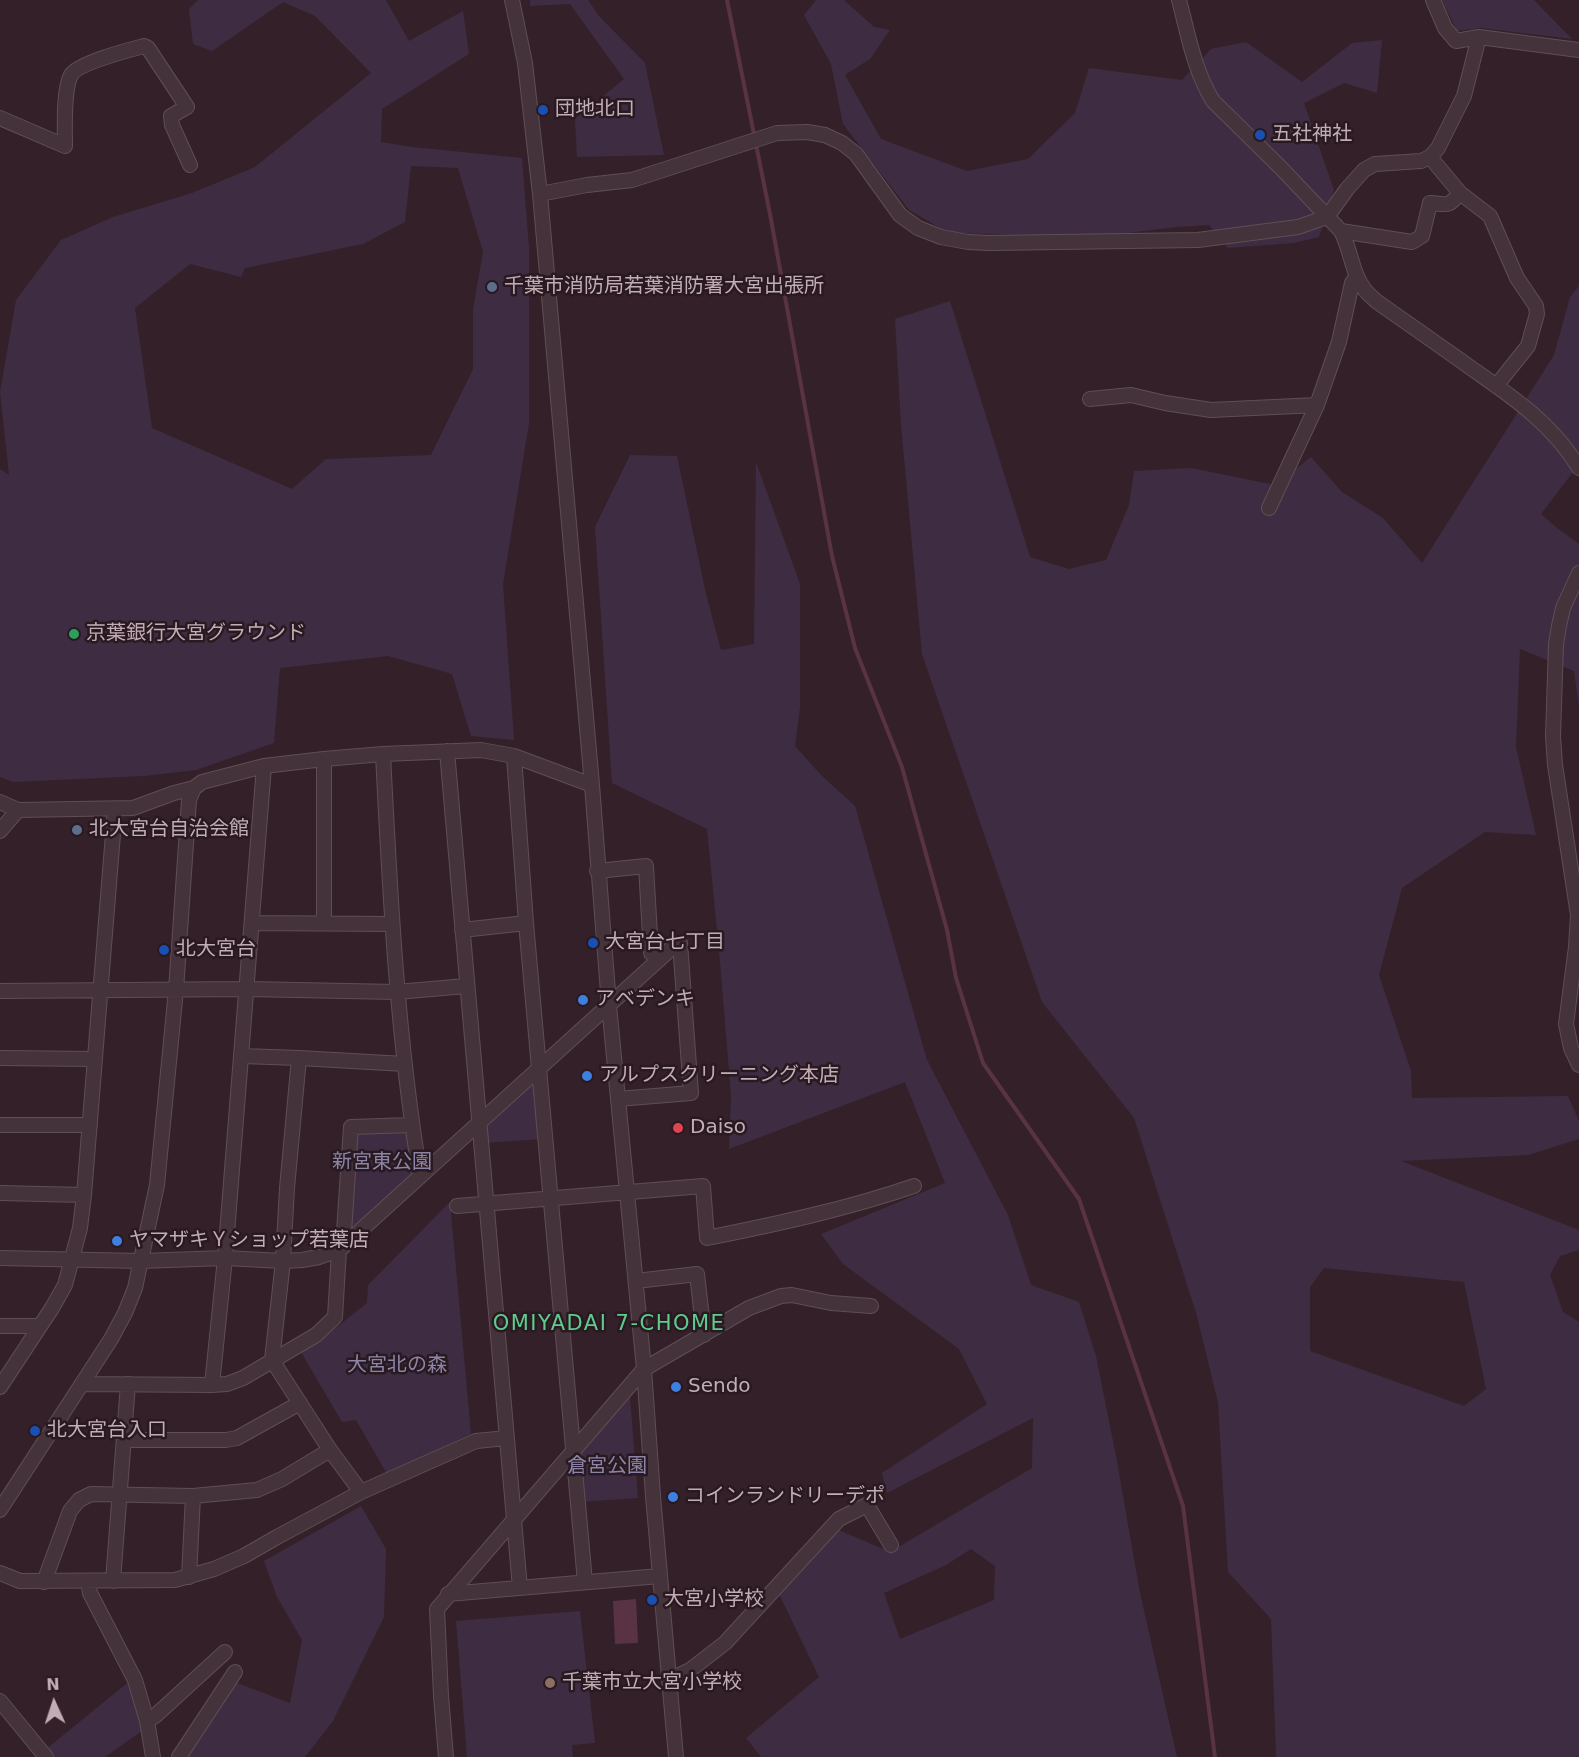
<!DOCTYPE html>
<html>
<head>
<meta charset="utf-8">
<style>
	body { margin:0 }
	#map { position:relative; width:1579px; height:1757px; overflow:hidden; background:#342029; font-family:"DejaVu Sans",sans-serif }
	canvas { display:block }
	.north { position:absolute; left:24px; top:1673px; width:60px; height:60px; -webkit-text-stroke:4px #291920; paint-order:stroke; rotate:357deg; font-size:16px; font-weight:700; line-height:24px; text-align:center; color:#c2adb5 }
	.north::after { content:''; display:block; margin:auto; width:21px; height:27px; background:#c2adb5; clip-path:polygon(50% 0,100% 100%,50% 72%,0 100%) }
</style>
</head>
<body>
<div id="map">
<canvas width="1579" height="1757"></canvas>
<div class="north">N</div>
</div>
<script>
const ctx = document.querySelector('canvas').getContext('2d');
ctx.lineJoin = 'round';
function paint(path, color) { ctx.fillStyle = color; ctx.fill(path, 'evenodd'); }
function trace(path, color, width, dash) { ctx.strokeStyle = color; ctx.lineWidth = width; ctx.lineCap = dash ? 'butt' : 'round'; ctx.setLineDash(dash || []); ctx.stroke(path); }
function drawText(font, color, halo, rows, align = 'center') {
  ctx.font = font + ' "DejaVu Sans","Noto Sans JP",sans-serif'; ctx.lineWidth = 5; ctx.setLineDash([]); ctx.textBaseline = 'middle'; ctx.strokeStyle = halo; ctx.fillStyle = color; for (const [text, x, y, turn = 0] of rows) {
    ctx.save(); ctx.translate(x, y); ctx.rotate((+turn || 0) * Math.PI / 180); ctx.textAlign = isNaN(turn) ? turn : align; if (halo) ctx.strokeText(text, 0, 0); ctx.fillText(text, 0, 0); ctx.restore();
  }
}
const green = new Path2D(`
	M 198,0 L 386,0 L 409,41 L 463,11 L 469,54 L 382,109 L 381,142 L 412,147 L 522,158 L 529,248 L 529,423 L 503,584 L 514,740 L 471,736 L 452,674 L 388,656 L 280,668 L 274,743 L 196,770 L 144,776 L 13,782 L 0,777 L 0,469 L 9,475 L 0,392 L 16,300 L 61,240 L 113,217 L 192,193 L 255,167 L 371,73 L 315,16 L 283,2 L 212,51 L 193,44 L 189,9 ZM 411,166 L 458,168 L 483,252 L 473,309 L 473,369 L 431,455 L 326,459 L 292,489 L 152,428 L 135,308 L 190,264 L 241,277 L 245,268 L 363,244 L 405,222 Z
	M 530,0 L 588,0 L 599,16 L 645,63 L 664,155 L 577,157 L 575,119 L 624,79 L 570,4 L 530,6 Z
	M 816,0 L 844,0 L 874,27 L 890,30 L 870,59 L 845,75 L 881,139 L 967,171 L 1028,159 L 1075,113 L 1089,68 L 1182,80 L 1211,49 L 1246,42 L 1302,82 L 1352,43 L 1382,40 L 1377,93 L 1344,83 L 1304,103 L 1334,190 L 1319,237 L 1294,243 L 1228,248 L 1209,225 L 1177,227 L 1094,237 L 949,233 L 909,210 L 843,124 L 831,64 L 804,15 Z
	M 1442,0 L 1534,0 L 1572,39 L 1481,28 L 1457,31 Z
	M 1579,286 L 1579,464 L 1541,514 L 1557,528 L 1579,544 L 1579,707 L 1574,671 L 1520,649 L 1516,747 L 1536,835 L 1485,832 L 1402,888 L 1379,975 L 1411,1071 L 1412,1098 L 1568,1096 L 1579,1121 L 1579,1139 L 1528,1155 L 1401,1161 L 1579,1230 L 1579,1250 L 1560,1256 L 1550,1275 L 1563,1312 L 1579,1322 L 1579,1757 L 1276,1757 L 1271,1619 L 1228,1572 L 1218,1403 L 1197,1316 L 1134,1118 L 1042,1002 L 922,654 L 901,425 L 895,319 L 950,301 L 1030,557 L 1069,569 L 1106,560 L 1129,505 L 1134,471 L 1191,468 L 1275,485 L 1311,457 L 1342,492 L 1383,518 L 1422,563 L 1554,355 L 1570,297 ZM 1324,1268 L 1464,1282 L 1486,1389 L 1464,1406 L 1310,1351 L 1310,1287 Z
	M 630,455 L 677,456 L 706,594 L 721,650 L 754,644 L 756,462 L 800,584 L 800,708 L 795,746 L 820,774 L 855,806 L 927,1060 L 1008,1215 L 1031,1285 L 1079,1302 L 1096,1356 L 1116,1456 L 1140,1593 L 1177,1757 L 761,1757 L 746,1738 L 819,1677 L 778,1592 L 834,1528 L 890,1552 L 1032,1468 L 1033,1418 L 887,1493 L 882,1473 L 987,1404 L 959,1349 L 843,1264 L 821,1234 L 945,1183 L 905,1082 L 729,1149 L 731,1096 L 720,961 L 707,829 L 612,783 L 595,527 ZM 971,1549 L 995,1566 L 994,1600 L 900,1639 L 884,1593 L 946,1565 Z
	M 532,1082 L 537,1084 L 542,1139 L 484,1143 L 483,1127 Z
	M 404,1129 L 408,1134 L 413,1174 L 351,1232 L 347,1230 L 355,1132 Z
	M 450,1202 L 471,1434 L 387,1474 L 356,1420 L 342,1422 L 301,1352 L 323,1338 L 367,1303 L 368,1285 Z
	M 630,1397 L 638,1498 L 580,1502 L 577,1456 Z
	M 361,1506 L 386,1549 L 384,1617 L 333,1721 L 305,1757 L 176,1757 L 232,1681 L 290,1703 L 302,1640 L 277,1597 L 264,1561 Z
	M 580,1611 L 595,1743 L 572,1745 L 573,1757 L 467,1757 L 456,1621 Z
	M 131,1680 L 146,1728 L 105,1757 L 51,1757 L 45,1750 Z`);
const water = new Path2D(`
	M 636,1599 L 638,1643 L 615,1644 L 613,1601 Z`);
const stream = new Path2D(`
	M 727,0 L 770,214 L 832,556 L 855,648 L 902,767 L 947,930 L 956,978 L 983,1063 L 1079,1199 L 1183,1506 L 1215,1757`);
const minor = new Path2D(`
	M 512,0 L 525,63 L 540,194 L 592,785 L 609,1005 L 644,1369 L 653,1496 L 676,1757
	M 1179,0 C 1188,34 1194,70 1213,101 L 1280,167 L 1341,231 C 1351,250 1352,274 1365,290 C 1368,294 1372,297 1376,301 C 1407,323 1439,345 1471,368 C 1511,396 1553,424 1579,468
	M 1433,0 L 1445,28 L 1456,41 L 1479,37 L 1579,50
	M 0,118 L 65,146 C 65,129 63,90 71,75 C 78,63 129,50 144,46 L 148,48 L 187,107 L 171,116 L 172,125 L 190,165
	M 1430,157 L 1460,193 L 1490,216 L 1517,278 L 1536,306 L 1537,314 L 1528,346 L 1496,386
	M 540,194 L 587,185 L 632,180 L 777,133 L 807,132 L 825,135 L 842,143 L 856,154 L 900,215 L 918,228 L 941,237 L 968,242 L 989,243 L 1198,240 L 1298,227 L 1327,217 L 1347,189 L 1364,170 L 1375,164 L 1421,161 L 1430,157 L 1438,148 L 1464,96 L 1479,37
	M 1341,231 L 1412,242 L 1422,236 L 1430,203 C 1447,204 1448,208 1460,193
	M 1090,399 L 1131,395 L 1165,403 L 1211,410 L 1317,405
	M 1269,508 L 1317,405 L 1339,342 L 1352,283 L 1357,276
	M 1579,573 L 1563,608 L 1559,626 L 1556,644 L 1553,736 L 1555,765 L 1578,915 L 1576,947 L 1566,1024 L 1571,1048 L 1579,1065
	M 447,751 L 520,1588
	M 383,754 C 390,895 397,1036 420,1175
	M 514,756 L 526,923 L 585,1582
	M 0,802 L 18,810 L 133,808 L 174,793 L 194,788 L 202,782 L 264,766 L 324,759 L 383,754 L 481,750 L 514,756 L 592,785
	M 0,831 L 18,810
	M 597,871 L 646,866 L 651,953 L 659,960
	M 252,923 L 392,924
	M 324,923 L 324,759
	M 462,930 L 526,923
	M 0,991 L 247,989 L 397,992 L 466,986
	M 242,1056 L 299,1058
	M 0,1058 L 95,1059
	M 0,1125 L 90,1125
	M 0,1193 L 84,1195
	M 457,1206 L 703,1186 L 707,1238 C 777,1224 847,1209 914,1186
	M 343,1247 L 351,1127 L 412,1125
	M 0,1258 L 141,1261 L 225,1258 L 283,1261 L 302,1260 L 319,1257 L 339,1250 L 675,945 L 680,943 L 691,1093 L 618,1099
	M 636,1281 L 697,1274 L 704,1335
	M 0,1326 L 40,1326
	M 82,1384 L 212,1385 L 227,1384 L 243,1378 L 316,1335 L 335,1317 L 339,1250
	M 212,1385 L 225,1258 L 264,766
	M 0,1387 L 52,1308 L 65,1285 L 80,1228 L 84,1195 L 115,809
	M 124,1440 L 226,1440 L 237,1438 L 300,1403
	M 361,1492 L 476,1441 L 507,1438
	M 0,1510 L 111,1339 L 125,1313 L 135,1288 L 157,1185 L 176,990 L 189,800 L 194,788
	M 0,1573 L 20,1581 L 175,1580 L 214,1569 L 244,1556 L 277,1537 L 361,1492 L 330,1450 L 272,1360 L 283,1261 L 287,1188 L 299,1058 L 405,1064
	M 189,1577 L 193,1496
	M 113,1581 L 128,1384
	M 44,1582 L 70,1511 L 79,1500 L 91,1494 L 193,1496 L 257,1490 L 282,1479 L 330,1450
	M 88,1582 L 90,1593 L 135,1680 L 147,1721 L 153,1757
	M 448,1594 L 660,1576
	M 669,1680 L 690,1670 L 725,1643 L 839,1519 L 867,1505 L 891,1545
	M 0,1701 L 46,1757
	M 147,1721 L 155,1716 L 225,1652
	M 179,1757 L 235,1672
	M 446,1757 L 441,1696 L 437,1609 L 644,1369 L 749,1308 L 781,1296 L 792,1295 L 831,1303 L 871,1306`);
const markers = [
	[543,110,6,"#1a4fb4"],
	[1260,135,6,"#1a4fb4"],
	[492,287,6,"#5c6f8a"],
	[74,634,6,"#2e9e5b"],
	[77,830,6,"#5c6f8a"],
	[593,943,6,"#1a4fb4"],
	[164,950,6,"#1a4fb4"],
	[583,1000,6,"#3f7fe0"],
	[587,1076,6,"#3f7fe0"],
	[678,1128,6,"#e0444e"],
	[117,1241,6,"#3f7fe0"],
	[676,1387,6,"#3f7fe0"],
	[35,1431,6,"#1a4fb4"],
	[673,1497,6,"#3f7fe0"],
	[652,1600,6,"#1a4fb4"],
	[550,1683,6,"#8d6e63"]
];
const poiNames = [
	["団地北口",555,110],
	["五社神社",1272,135],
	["千葉市消防局若葉消防署大宮出張所",504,287],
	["京葉銀行大宮グラウンド",86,634],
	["北大宮台自治会館",89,830],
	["大宮台七丁目",605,943],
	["北大宮台",176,950],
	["アベデンキ",595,1000],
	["アルプスクリーニング本店",599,1076],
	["Daiso",690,1128],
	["ヤマザキＹショップ若葉店",129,1241],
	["Sendo",688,1387],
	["北大宮台入口",47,1431],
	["コインランドリーデポ",685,1497],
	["大宮小学校",664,1600],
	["千葉市立大宮小学校",562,1683]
];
const parkNames = [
	["新宮東公園",382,1163],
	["大宮北の森",397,1366],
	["倉宮公園",607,1467]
];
const neighbourhoodNames = [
	["OMIYADAI 7-CHOME",609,1325]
];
paint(green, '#3e2d42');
paint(water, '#593343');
trace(stream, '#593343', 4);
trace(minor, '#604e55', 16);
trace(minor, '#45333b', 14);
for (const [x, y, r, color] of markers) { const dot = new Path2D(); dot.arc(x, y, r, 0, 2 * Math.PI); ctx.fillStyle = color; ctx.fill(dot); trace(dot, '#291920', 2); }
drawText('20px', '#c2adb5', '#291920', poiNames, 'left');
drawText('20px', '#8d85a7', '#291920', parkNames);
ctx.letterSpacing = '1.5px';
drawText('21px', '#5fcb8e', '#291920', neighbourhoodNames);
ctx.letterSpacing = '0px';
</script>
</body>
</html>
